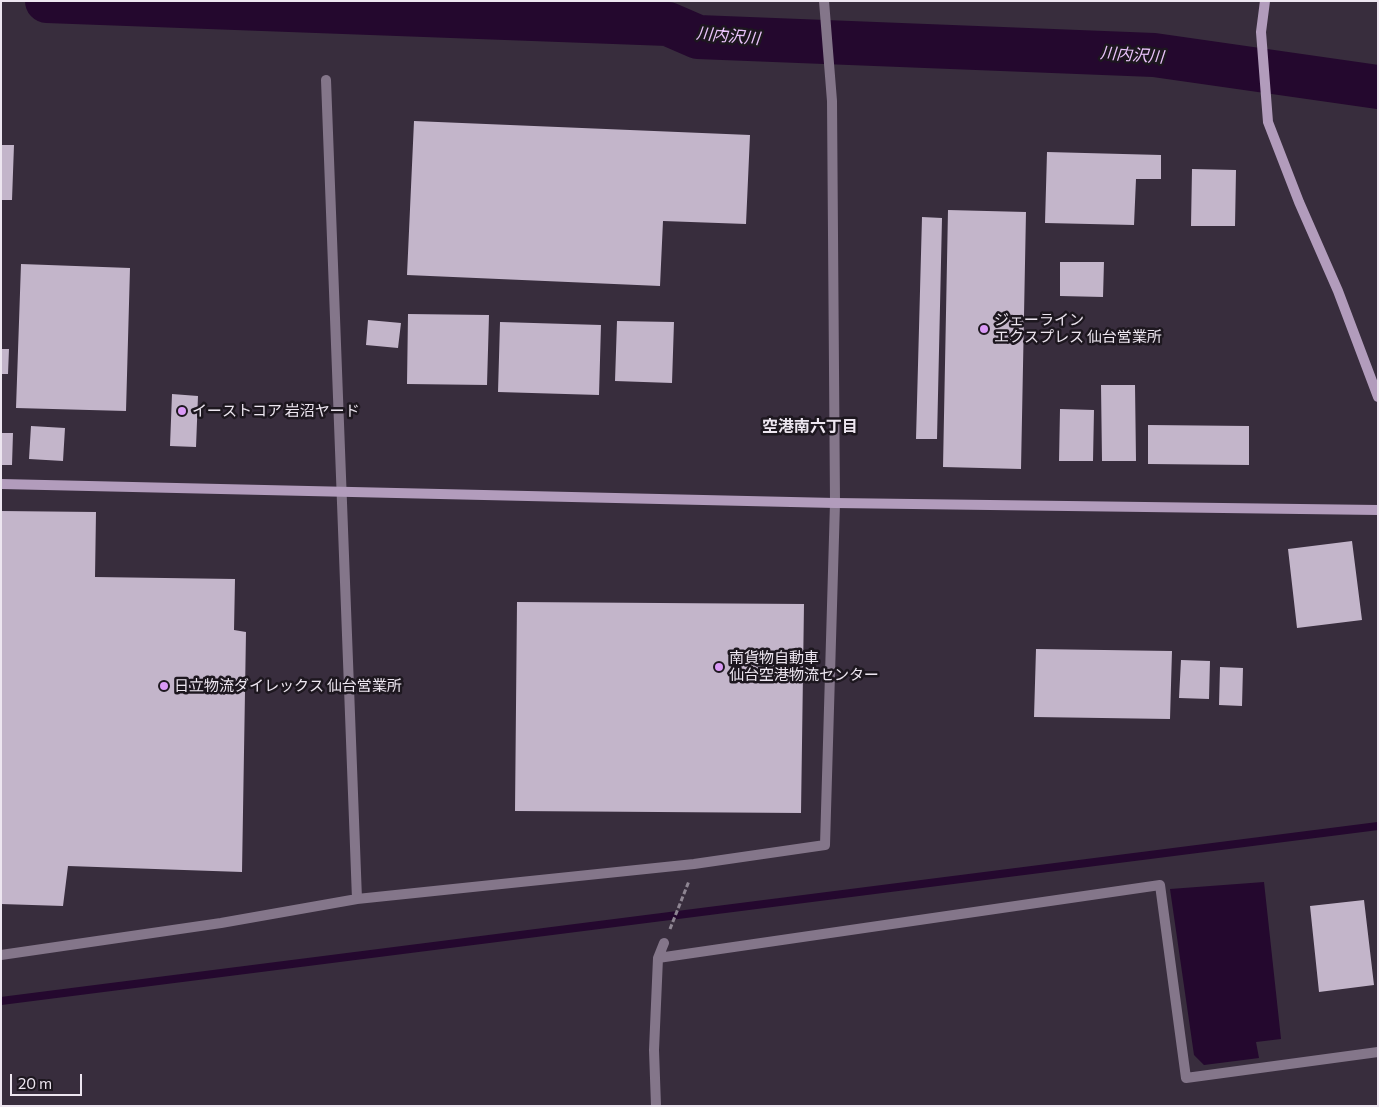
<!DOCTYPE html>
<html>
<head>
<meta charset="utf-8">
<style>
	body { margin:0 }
	#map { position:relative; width:1379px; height:1107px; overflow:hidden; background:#382d3d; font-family:Commissioner,sans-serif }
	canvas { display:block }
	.frame { position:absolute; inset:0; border:2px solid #ede6f0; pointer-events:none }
	.scale { position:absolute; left:10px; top:1074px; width:72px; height:22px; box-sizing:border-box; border:2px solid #ede6f0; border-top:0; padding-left:6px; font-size:15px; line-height:18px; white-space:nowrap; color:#ede6f0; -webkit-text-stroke:4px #1d171f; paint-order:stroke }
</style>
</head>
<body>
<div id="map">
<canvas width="1379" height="1107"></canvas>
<div class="frame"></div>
<div class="scale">20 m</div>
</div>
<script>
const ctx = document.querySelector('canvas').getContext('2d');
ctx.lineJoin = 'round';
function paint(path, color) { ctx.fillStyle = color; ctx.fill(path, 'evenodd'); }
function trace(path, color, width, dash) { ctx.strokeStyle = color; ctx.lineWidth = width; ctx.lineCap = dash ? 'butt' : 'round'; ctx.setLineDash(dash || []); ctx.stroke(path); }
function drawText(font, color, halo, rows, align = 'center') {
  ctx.font = font + ' Commissioner,"Noto Sans JP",sans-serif'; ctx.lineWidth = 5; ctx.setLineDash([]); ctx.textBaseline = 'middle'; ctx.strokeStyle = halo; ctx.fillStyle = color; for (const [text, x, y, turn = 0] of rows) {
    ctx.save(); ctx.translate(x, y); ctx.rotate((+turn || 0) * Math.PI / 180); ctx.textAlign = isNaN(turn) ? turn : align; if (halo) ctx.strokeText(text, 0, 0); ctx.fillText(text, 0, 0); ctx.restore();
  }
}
const water = new Path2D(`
	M 1264,882 L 1281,1039 L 1256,1042 L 1259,1058 L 1204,1065 L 1194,1055 L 1170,889 Z`);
const stream = new Path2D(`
	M 1,1001 L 1378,826`);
const river = new Path2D(`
	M 47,1 L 668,24 L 698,37 L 1154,55 L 1378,87`);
const building = new Path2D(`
	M 414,121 L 750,135 L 746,224 L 663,221 L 660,286 L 407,275 Z
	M 1,145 L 14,145 L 12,200 L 1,200 Z
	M 1047,152 L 1161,155 L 1161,179 L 1136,179 L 1134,225 L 1045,223 Z
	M 1192,169 L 1236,170 L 1235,226 L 1191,226 Z
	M 948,210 L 1026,212 L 1021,469 L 943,467 Z
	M 922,217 L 942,218 L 937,439 L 916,439 Z
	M 1060,262 L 1104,262 L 1103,297 L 1060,296 Z
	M 21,264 L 130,268 L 126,411 L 16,408 Z
	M 408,314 L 489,315 L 487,385 L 407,384 Z
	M 368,320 L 401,323 L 398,348 L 366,345 Z
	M 617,321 L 674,322 L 672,383 L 615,381 Z
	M 500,322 L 601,325 L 599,395 L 498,392 Z
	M 1,349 L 9,349 L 8,374 L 1,374 Z
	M 1101,385 L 1135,385 L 1136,461 L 1102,461 Z
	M 172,394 L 198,396 L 196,447 L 170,446 Z
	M 1060,409 L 1094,410 L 1093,461 L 1059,461 Z
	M 1148,425 L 1249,426 L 1249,465 L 1148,464 Z
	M 31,426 L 65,428 L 63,461 L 29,459 Z
	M 1,433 L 13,433 L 12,465 L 1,465 Z
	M 1,511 L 96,512 L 95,577 L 235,579 L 234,630 L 246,632 L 242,872 L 68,866 L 63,906 L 1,904 Z
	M 1352,541 L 1362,620 L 1297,628 L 1288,549 Z
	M 517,602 L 804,604 L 801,813 L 515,811 Z
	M 1036,649 L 1172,651 L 1170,719 L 1034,717 Z
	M 1181,660 L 1210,661 L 1209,699 L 1179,698 Z
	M 1220,667 L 1243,668 L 1242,706 L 1219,705 Z
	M 1364,900 L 1374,985 L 1319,992 L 1310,906 Z`);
const path = new Path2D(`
	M 670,929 L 689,881`);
const lane = new Path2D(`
	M 658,958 L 1160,885 L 1186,1078 L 1378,1052
	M 656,1106 L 654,1050 L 658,958 L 664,943`);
const street = new Path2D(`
	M 326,80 L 357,899 L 694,864 L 825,845 L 835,503 L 832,101 L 824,1
	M 1,955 L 221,923 L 357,899`);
const secondary = new Path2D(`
	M 1265,1 L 1261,32 L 1268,122 L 1299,202 L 1338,291 L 1378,397
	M 1,484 L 835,503 L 1378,510`);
const markers = [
	[984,329,5,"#da9af6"],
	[182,411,5,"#da9af6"],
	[719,667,5,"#da9af6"],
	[164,686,5,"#da9af6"]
];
const poiNames = [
	["ジェーライン",994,320],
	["エクスプレス 仙台営業所",994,337],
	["イーストコア 岩沼ヤード",192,411],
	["南貨物自動車",729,658],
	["仙台空港物流センター",729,675],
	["日立物流ダイレックス 仙台営業所",174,686]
];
const waterNames = [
	["川内沢川",728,36,5],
	["川内沢川",1132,55,4]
];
const neighbourhoodNames = [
	["空港南六丁目",810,427]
];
paint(water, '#24082e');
trace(stream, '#24082e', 8);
trace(river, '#24082e', 44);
paint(building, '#c3b5ca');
trace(path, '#8e8592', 3, [5, 2.5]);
trace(lane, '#84768a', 10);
trace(street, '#84768a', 10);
trace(secondary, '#b29cbc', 10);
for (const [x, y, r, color] of markers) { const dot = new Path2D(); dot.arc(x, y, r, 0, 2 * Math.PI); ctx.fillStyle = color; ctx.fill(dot); trace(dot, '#1d171f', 2); }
drawText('15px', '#ede6f0', '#1d171f', poiNames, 'left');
drawText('italic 16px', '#ebc4fc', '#1d171f', waterNames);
drawText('bold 16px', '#ede6f0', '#1d171f', neighbourhoodNames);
</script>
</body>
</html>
